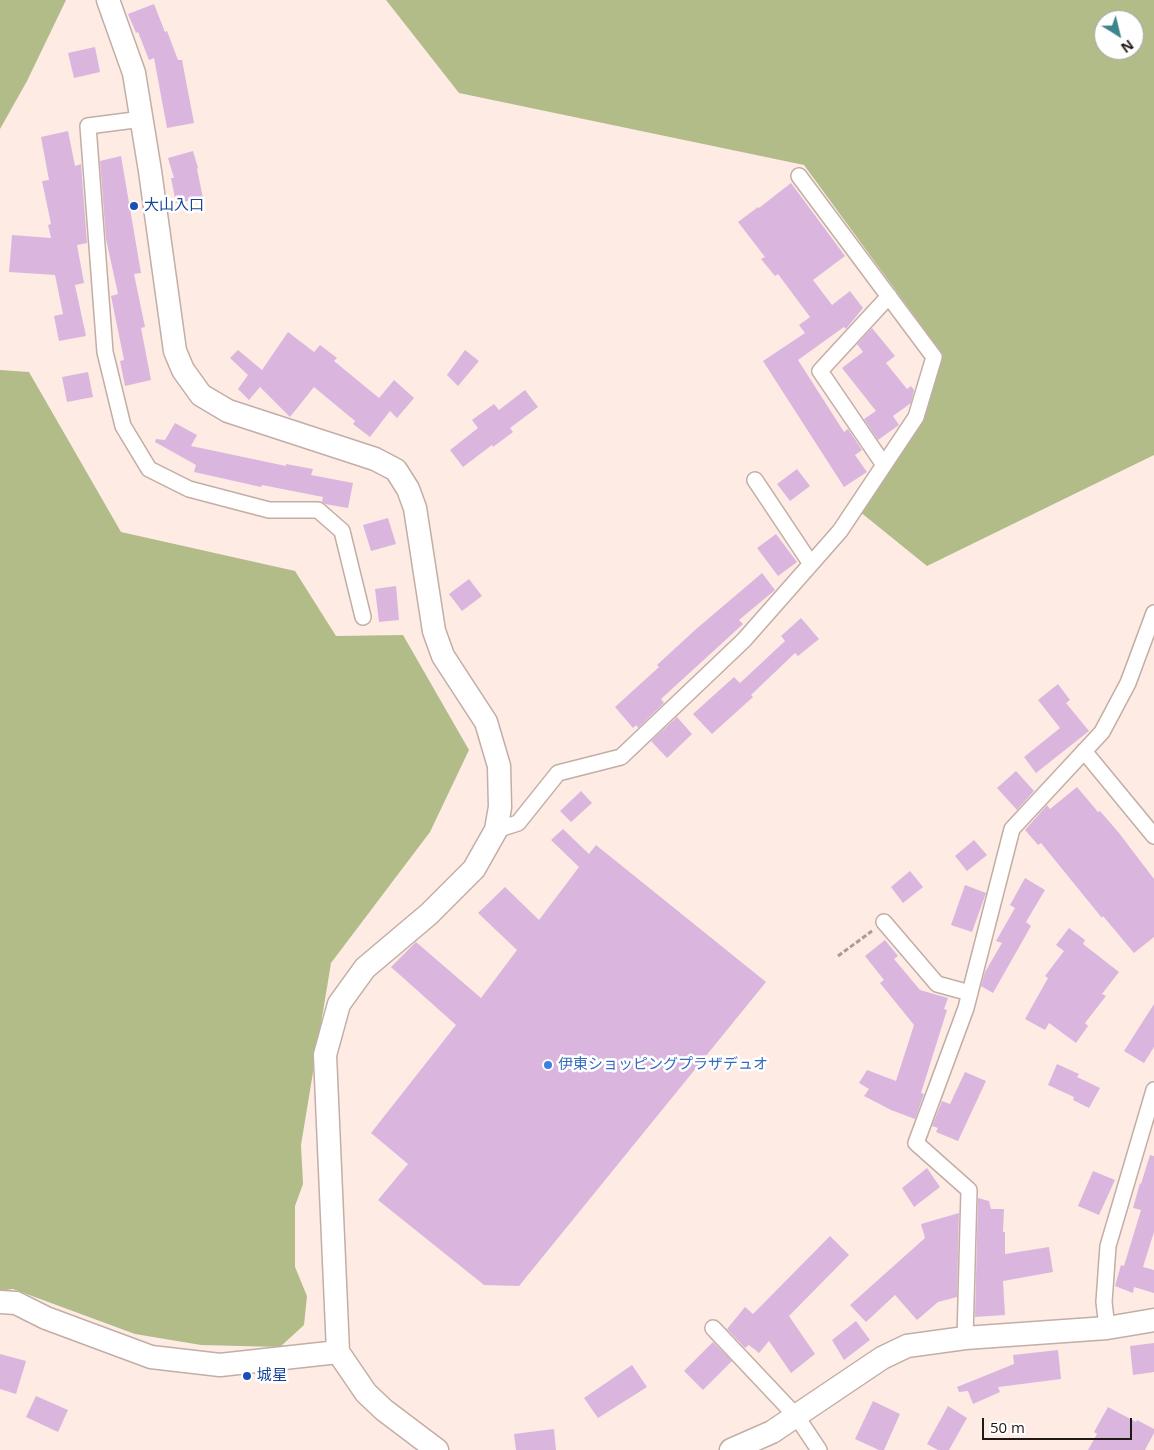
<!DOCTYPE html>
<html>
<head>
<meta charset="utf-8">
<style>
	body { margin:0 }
	#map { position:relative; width:1154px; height:1450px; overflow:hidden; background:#fdebe4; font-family:"Open Sans",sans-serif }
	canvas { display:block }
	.north { position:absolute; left:1094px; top:10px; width:50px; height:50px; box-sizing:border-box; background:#fff; border:1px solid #a6a3a1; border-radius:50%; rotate:144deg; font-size:14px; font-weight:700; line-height:20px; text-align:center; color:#201815 }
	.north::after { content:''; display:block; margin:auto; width:18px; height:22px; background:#3d858b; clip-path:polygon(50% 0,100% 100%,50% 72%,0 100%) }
	.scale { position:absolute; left:982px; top:1418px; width:150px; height:22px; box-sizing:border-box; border:2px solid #201815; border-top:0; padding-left:6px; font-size:15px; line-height:18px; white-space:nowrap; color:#201815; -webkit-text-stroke:4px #fff; paint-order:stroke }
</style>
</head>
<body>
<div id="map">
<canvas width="1154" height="1450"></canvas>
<div class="north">N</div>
<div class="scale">50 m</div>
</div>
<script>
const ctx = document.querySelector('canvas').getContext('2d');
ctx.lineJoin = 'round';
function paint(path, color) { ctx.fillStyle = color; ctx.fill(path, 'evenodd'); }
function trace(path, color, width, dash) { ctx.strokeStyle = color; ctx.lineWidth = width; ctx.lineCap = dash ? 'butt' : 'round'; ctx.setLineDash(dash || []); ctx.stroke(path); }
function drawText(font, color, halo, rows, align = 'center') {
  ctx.font = font + ' "Open Sans","Noto Sans JP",sans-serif'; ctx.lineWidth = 5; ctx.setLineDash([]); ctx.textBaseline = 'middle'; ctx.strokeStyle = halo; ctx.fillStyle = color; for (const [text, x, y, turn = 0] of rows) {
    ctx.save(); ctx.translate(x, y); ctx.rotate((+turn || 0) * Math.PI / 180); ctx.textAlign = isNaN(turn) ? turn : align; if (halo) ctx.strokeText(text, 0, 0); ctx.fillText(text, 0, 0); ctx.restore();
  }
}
const forest = new Path2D(`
	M 0,0 L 66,0 L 27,81 L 0,129 Z
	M 386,0 L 1154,0 L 1154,455 L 927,566 L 859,511 L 943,355 L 804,165 L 459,93 ZM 1104,20 L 1134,20 L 1134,50 L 1104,50 Z
	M 0,370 L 29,372 L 121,532 L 295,571 L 336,636 L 403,635 L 469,750 L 430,832 L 331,963 L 301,1145 L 303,1184 L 295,1206 L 295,1267 L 307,1296 L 304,1325 L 280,1347 L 201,1345 L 135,1334 L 13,1289 L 0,1291 Z`);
const building = new Path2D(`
	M 154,4 L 165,32 L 167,31 L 178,60 L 182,60 L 194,123 L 167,128 L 154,58 L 149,60 L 138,32 L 136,33 L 128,14 Z
	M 95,47 L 100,72 L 74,78 L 68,53 Z
	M 68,131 L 75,166 L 81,164 L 87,243 L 77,245 L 84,283 L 75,285 L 86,336 L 59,341 L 54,316 L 63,314 L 55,275 L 9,272 L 12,235 L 51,238 L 48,225 L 51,224 L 42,181 L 49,180 L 41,137 Z
	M 193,151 L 198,168 L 197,169 L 203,198 L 176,203 L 171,178 L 174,178 L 168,158 Z
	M 121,156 L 141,273 L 134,274 L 145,327 L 141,328 L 151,380 L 125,386 L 120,361 L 124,360 L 111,296 L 118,294 L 106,239 L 100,161 Z
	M 791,183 L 845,256 L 813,280 L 832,305 L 850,291 L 863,308 L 846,329 L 844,327 L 798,360 L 844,432 L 848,429 L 862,450 L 855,455 L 867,472 L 844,487 L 763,361 L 805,333 L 799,325 L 810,317 L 778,274 L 775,276 L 761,259 L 765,257 L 738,222 L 758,207 L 759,208 Z
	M 872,328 L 895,356 L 886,363 L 907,389 L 911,386 L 914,390 L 911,403 L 893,416 L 899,425 L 878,440 L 864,419 L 876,411 L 842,368 L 863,352 L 857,344 Z
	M 288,332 L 314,352 L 320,345 L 337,358 L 334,361 L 379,398 L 394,380 L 414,398 L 397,418 L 390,411 L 370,437 L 353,424 L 355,421 L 314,387 L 290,417 L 260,387 L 249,400 L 238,389 L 248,375 L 230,358 L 238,350 L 262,370 Z
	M 465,350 L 479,361 L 458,386 L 447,375 Z
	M 88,372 L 93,397 L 67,402 L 62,377 Z
	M 525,390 L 538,407 L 510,428 L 513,432 L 493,447 L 492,445 L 463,467 L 450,450 L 478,428 L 472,420 L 494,404 L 499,410 Z
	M 175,423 L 197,435 L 191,446 L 286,466 L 286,464 L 313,469 L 311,475 L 353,483 L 348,508 L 325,504 L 322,502 L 323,497 L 262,485 L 261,487 L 194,472 L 196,465 L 155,442 L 156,439 L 165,440 Z
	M 797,469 L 810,486 L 790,501 L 777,484 Z
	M 388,518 L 396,544 L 371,551 L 363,525 Z
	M 776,534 L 797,562 L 778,576 L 757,548 Z
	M 762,573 L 775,590 L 739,620 L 743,624 L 661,699 L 664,703 L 638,728 L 636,725 L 633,728 L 615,707 L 659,667 L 657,665 L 695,630 Z
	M 469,579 L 482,596 L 462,611 L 449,594 Z
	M 396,586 L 399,620 L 379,622 L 375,589 Z
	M 801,618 L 819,639 L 798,656 L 795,653 L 751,695 L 753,697 L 712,734 L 693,714 L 734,677 L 740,683 L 785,641 L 781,636 Z
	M 1058,684 L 1070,700 L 1066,703 L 1089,731 L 1036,773 L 1024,757 L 1060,728 L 1038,700 Z
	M 677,717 L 692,734 L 667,758 L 651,741 Z
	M 1016,771 L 1034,791 L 1017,810 L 997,788 Z
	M 1077,787 L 1098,812 L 1100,811 L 1119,833 L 1154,879 L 1154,937 L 1134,953 L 1103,916 L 1102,918 L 1041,843 L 1038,845 L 1025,830 L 1047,805 L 1050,809 Z
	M 581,791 L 592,803 L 571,822 L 560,811 Z
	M 563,829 L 589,854 L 596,845 L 766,982 L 519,1286 L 484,1285 L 378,1200 L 408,1164 L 371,1133 L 456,1025 L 391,967 L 416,942 L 481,998 L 517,950 L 478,913 L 505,887 L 539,920 L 579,867 L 551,840 Z
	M 974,840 L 987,855 L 967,871 L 955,856 Z
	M 910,871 L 923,887 L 903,903 L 891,887 Z
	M 1025,878 L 1045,890 L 1026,922 L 1031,926 L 993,993 L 981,986 L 985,972 L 1002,943 L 996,941 L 1015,908 L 1010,905 Z
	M 965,885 L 986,893 L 972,932 L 951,925 Z
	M 1069,928 L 1085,940 L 1083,944 L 1119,972 L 1102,994 L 1106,996 L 1085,1023 L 1088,1026 L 1076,1043 L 1049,1023 L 1045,1030 L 1025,1019 L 1048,978 L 1045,976 L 1064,951 L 1056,945 Z
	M 885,940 L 898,956 L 894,959 L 920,990 L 948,998 L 944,1009 L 947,1010 L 921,1093 L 924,1094 L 915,1119 L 891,1110 L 864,1096 L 869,1089 L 859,1083 L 867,1070 L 896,1081 L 914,1025 L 880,983 L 884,980 L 865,956 Z
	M 1154,1004 L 1154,1047 L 1144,1063 L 1124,1051 Z
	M 1057,1064 L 1079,1074 L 1077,1077 L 1100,1088 L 1089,1108 L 1073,1100 L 1074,1097 L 1048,1085 Z
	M 965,1072 L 986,1081 L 958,1141 L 936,1132 L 938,1128 L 932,1126 L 942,1101 L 950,1104 Z
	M 1150,1155 L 1154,1156 L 1154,1232 L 1143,1267 L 1154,1270 L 1154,1293 L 1134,1287 L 1133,1293 L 1115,1286 L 1121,1265 L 1124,1266 L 1141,1210 L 1133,1208 L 1140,1183 L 1141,1184 Z
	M 927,1168 L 940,1187 L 914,1207 L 902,1188 Z
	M 1093,1171 L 1115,1180 L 1099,1215 L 1078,1206 Z
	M 978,1198 L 989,1201 L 991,1209 L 1004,1209 L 1003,1232 L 1005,1232 L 1005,1254 L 1049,1247 L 1053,1272 L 1003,1281 L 1005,1315 L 975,1317 Z
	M 959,1213 L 957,1297 L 938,1302 L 917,1320 L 895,1295 L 866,1322 L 850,1305 L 925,1238 L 921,1224 Z
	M 830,1236 L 849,1255 L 789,1316 L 815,1354 L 791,1373 L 769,1341 L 759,1353 L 749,1345 L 745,1348 L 727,1329 L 745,1307 L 753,1314 Z
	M 856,1321 L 870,1340 L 844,1360 L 832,1340 Z
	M 713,1342 L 732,1361 L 703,1390 L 684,1371 Z
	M 1154,1343 L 1154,1372 L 1133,1375 L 1130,1346 Z
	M 1058,1350 L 1061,1379 L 998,1387 L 1000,1392 L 973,1404 L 968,1391 L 959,1392 L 957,1387 L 1014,1364 L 1013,1355 Z
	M 0,1354 L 26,1361 L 16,1394 L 0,1389 Z
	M 632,1365 L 647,1387 L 598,1418 L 584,1398 Z
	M 36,1396 L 68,1410 L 58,1432 L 26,1417 Z
	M 873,1401 L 900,1414 L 884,1450 L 879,1450 L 855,1439 Z
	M 948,1406 L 967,1418 L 949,1450 L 938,1450 L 927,1444 Z
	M 1108,1407 L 1136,1422 L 1137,1420 L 1154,1429 L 1154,1433 L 1145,1450 L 1088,1450 L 1097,1434 L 1094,1432 Z
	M 554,1429 L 556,1450 L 516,1450 L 514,1434 Z`);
const path = new Path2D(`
	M 838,956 L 872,931`);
const street = new Path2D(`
	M 142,119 L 88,126 L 105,352 L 123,426 L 149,469 L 189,489 L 269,510 L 318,510 L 342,531 L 363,617
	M 884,465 L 820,371 L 889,296
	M 755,480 L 811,564
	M 1084,751 L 1154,836
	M 496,830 L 518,823 L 558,773 L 621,757 L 744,640 L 840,531 L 916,417 L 934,357 L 799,176
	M 884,922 L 937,984 L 970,993
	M 713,1328 L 797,1417 L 819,1450
	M 1107,1328 L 1104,1302 L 1108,1246 L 1154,1090
	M 965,1338 L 969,1190 L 916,1143 L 966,1008 L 1012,829 L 1102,732 L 1128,683 L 1154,613`);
const secondary = new Path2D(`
	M 108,0 L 134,73 L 150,171 L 175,351 L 183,370 L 201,395 L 228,411 L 375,459 L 396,470 L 408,489 L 415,508 L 434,631 L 443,656 L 486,722 L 499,766 L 500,807 L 496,830 L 474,869 L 429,914 L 365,968 L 339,1004 L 325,1055 L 338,1352 L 366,1393 L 384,1410 L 437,1450
	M 0,1302 L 16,1303 L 46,1318 L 151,1357 L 220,1365 L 338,1352
	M 731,1450 L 772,1432 L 882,1358 L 907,1346 L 965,1338 L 1107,1328 L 1154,1320`);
const markers = [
	[134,206,5,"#1a4fb4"],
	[548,1065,5,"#3f7fe0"],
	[247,1376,5,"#1a4fb4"]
];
const transitNames = [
	["大山入口",144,206],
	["城星",257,1376]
];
const shopNames = [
	["伊東ショッピングプラザデュオ",558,1065]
];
paint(forest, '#b1bc89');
paint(building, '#dab6df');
trace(street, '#c3aea6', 18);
trace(secondary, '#c3aea6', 25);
trace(path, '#a99b96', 3, [5, 2.5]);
trace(street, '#fff', 15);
trace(secondary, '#fff', 22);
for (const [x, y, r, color] of markers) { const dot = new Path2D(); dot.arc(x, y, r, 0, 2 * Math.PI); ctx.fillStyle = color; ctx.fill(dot); trace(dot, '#fff', 2); }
drawText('15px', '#164399', '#fff', transitNames, 'left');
drawText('15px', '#366cbe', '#fff', shopNames, 'left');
</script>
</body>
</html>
